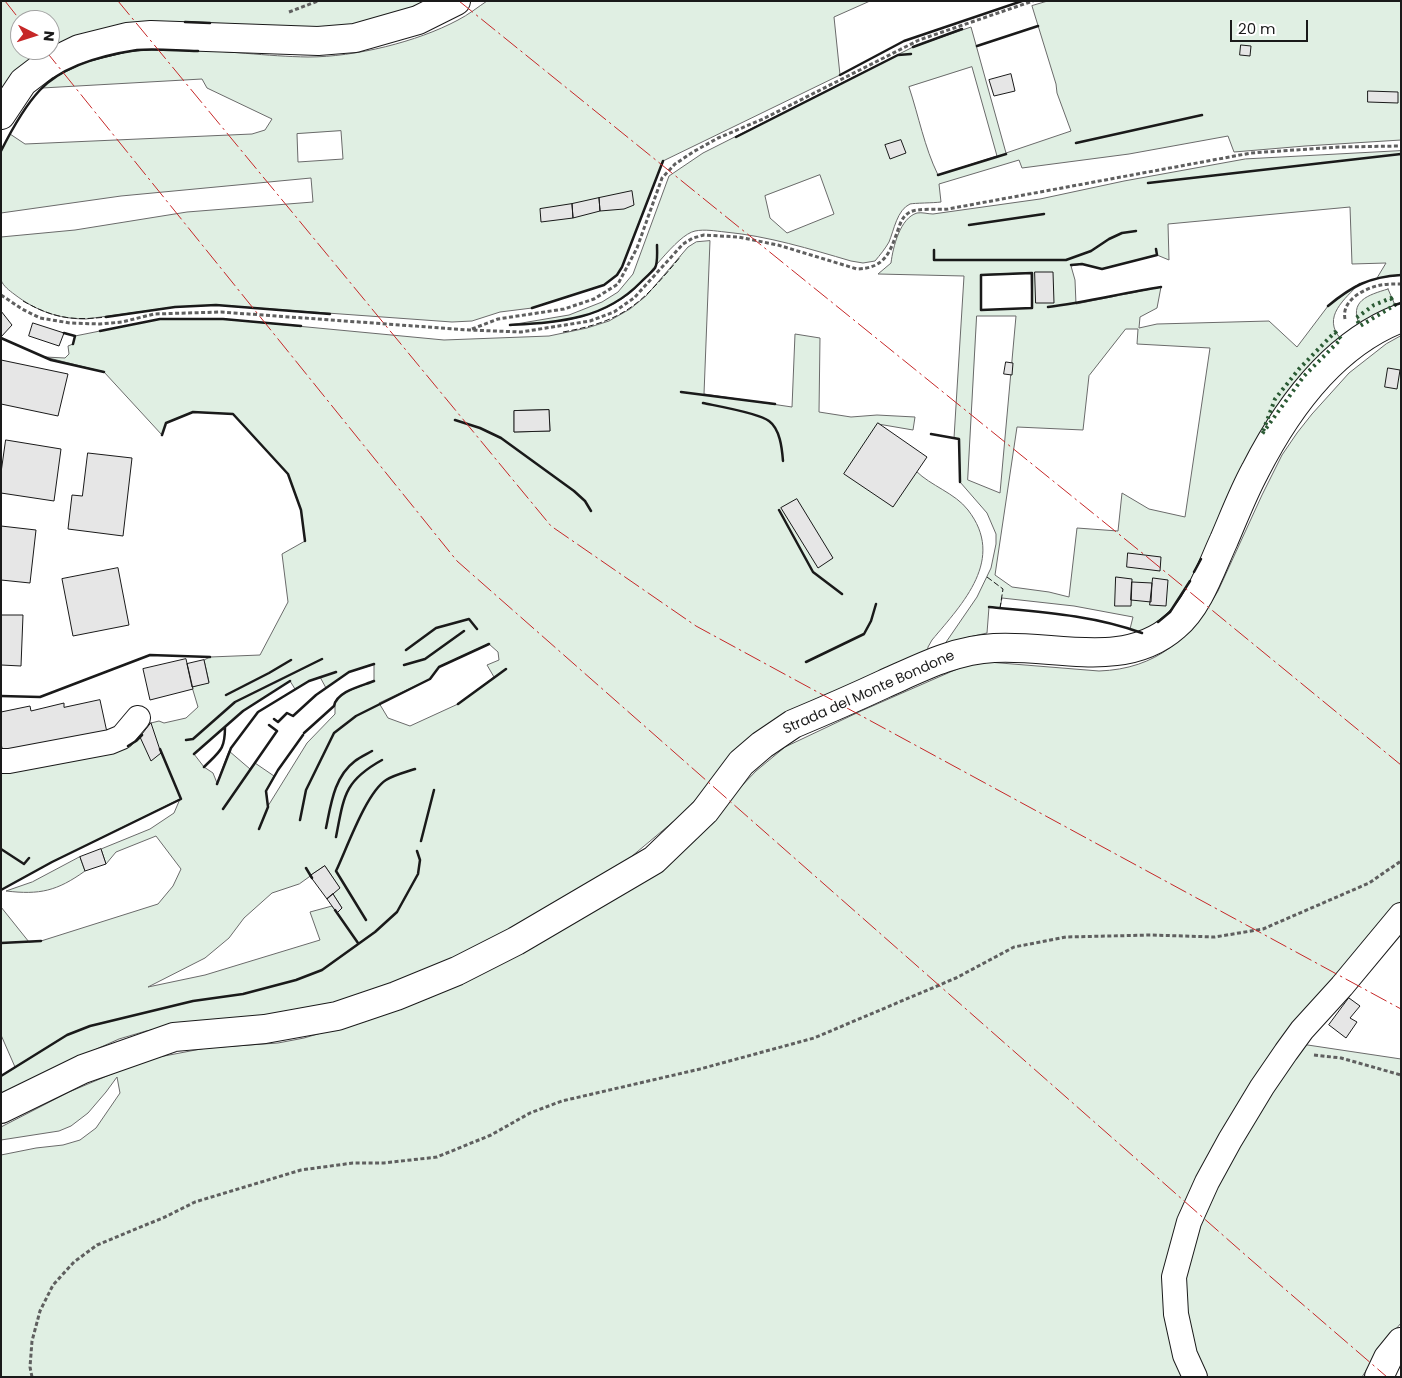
<!DOCTYPE html>
<html>
<head>
<meta charset="utf-8">
<style>
	body { margin:0 }
	#map { position:relative; width:1402px; height:1378px; overflow:hidden; background:#fff; font-family:Poppins,sans-serif }
	canvas { display:block }
	.frame { position:absolute; inset:0; border:2px solid #1a1a1a; pointer-events:none }
	.north { position:absolute; left:10px; top:10px; width:50px; height:50px; box-sizing:border-box; background:#fff; border:1px solid #a3a3a3; border-radius:50%; rotate:95deg; font-size:14px; font-weight:700; line-height:20px; text-align:center; color:#1a1a1a }
	.north::after { content:''; display:block; margin:auto; width:18px; height:22px; background:#c62828; clip-path:polygon(50% 0,100% 100%,50% 72%,0 100%) }
	.scale { position:absolute; left:1230px; top:20px; width:78px; height:22px; box-sizing:border-box; border:2px solid #1a1a1a; border-top:0; padding-left:6px; font-size:15px; line-height:18px; white-space:nowrap; color:#1a1a1a; -webkit-text-stroke:4px #fff; paint-order:stroke }
</style>
</head>
<body>
<div id="map">
<canvas width="1402" height="1378"></canvas>
<div class="frame"></div>
<div class="north">N</div>
<div class="scale">20 m</div>
</div>
<script>
const ctx = document.querySelector('canvas').getContext('2d');
ctx.lineJoin = 'round';
function paint(path, color) { ctx.fillStyle = color; ctx.fill(path, 'evenodd'); }
function trace(path, color, width, dash) { ctx.strokeStyle = color; ctx.lineWidth = width; ctx.lineCap = dash ? 'butt' : 'round'; ctx.setLineDash(dash || []); ctx.stroke(path); }
function drawText(font, color, halo, rows, align = 'center') {
  ctx.font = font + ' Poppins,sans-serif'; ctx.lineWidth = 4; ctx.setLineDash([]); ctx.textBaseline = 'middle'; ctx.strokeStyle = halo; ctx.fillStyle = color; for (const [text, x, y, turn = 0] of rows) {
    ctx.save(); ctx.translate(x, y); ctx.rotate((+turn || 0) * Math.PI / 180); ctx.textAlign = isNaN(turn) ? turn : align; if (halo) ctx.strokeText(text, 0, 0); ctx.fillText(text, 0, 0); ctx.restore();
  }
}
const green = new Path2D(`
	M 1,1 L 432,1 C 412,8 392,17 371,22 C 358,26 341,27 326,28 C 230,34 143,2 50,48 L 50,20 L 20,20 L 20,50 L 46,50 L 15,71 L 1,90 Z
	M 487,1 L 870,1 L 834,17 L 840,75 L 663,161 L 622,267 L 617,275 L 604,285 L 532,308 L 500,312 L 472,321 L 452,322 L 216,305 L 175,307 L 86,319 C 59,319 36,311 14,294 C 10,291 3,286 1,280 C 0,271 1,248 1,237 L 75,230 L 187,212 L 313,202 L 311,178 L 121,196 L 1,213 L 1,151 L 10,134 L 25,144 L 252,134 L 265,130 L 272,119 L 207,88 L 202,79 L 42,88 C 48,83 54,77 60,74 C 133,32 228,56 308,57 C 355,57 417,42 458,20 C 468,15 478,7 487,1 ZM 341,131 L 343,159 L 298,162 L 297,134 Z
	M 1048,1 L 1401,1 L 1401,140 L 1305,146 L 1234,152 L 1228,136 L 1129,154 L 1022,168 L 1019,160 L 939,184 L 941,202 C 934,203 914,203 910,204 C 897,210 894,230 889,242 C 885,249 880,255 875,261 L 863,263 L 851,261 C 810,249 768,236 725,232 C 715,231 705,229 695,231 C 676,235 646,281 629,294 C 592,321 553,323 510,325 L 569,315 L 602,302 L 618,292 L 633,274 L 669,176 L 703,153 L 913,47 L 971,27 L 1006,153 L 1071,131 L 1057,93 L 1056,84 L 1032,6 ZM 972,67 L 997,156 L 938,175 C 924,146 919,117 909,87 ZM 820,175 L 834,214 L 787,233 L 770,218 L 765,196 Z
	M 1401,151 L 1401,275 L 1377,278 L 1386,263 L 1352,264 L 1350,207 L 1168,224 L 1169,260 L 1157,255 L 1102,269 L 1082,264 L 1071,266 L 1075,280 L 1076,304 L 1161,287 L 1157,308 L 1140,317 L 1139,328 L 1157,324 L 1269,321 L 1297,347 L 1328,306 L 1360,283 C 1345,299 1321,317 1341,339 L 1216,526 L 1190,581 L 1178,600 L 1170,612 L 1142,633 L 1130,629 L 1133,617 L 1074,606 L 1002,598 L 1000,608 L 989,607 L 987,633 L 965,638 L 942,648 L 977,597 L 991,568 L 996,544 L 996,534 L 987,513 L 960,482 L 959,439 L 954,438 L 964,276 L 878,274 L 891,263 C 893,247 900,218 917,213 C 922,212 928,214 933,214 L 1040,199 L 1124,181 L 1245,159 ZM 1031,273 L 1032,308 L 981,310 L 981,275 ZM 977,316 L 1016,316 L 1000,493 L 968,480 ZM 1126,329 L 1138,329 L 1137,344 L 1210,348 L 1185,517 L 1149,509 L 1122,493 L 1118,531 L 1077,528 L 1069,597 L 1049,592 L 1012,587 L 995,575 L 1017,427 L 1083,430 L 1089,376 Z
	M 710,241 L 704,394 L 792,407 L 795,334 L 820,338 L 819,412 L 851,417 L 877,415 L 915,417 L 913,430 L 878,424 C 890,439 902,457 916,471 C 931,486 955,493 968,510 C 1006,559 963,603 932,640 L 928,647 L 927,656 L 804,708 L 746,740 L 686,811 L 619,867 L 470,953 L 390,987 L 317,1008 L 265,1018 L 172,1026 L 146,1031 L 119,1039 L 63,1064 L 1,1096 L 1,1076 L 15,1067 L 1,1035 L 1,907 L 29,942 L 41,941 L 158,904 L 173,886 L 181,869 L 156,836 L 116,852 L 106,864 L 101,849 L 150,829 L 174,813 L 180,799 L 52,862 L 1,890 L 1,768 L 126,747 L 137,741 L 151,723 L 159,721 L 164,723 L 186,718 L 198,707 L 192,687 L 209,682 L 204,660 L 210,657 L 260,655 L 288,602 L 282,554 L 305,541 L 301,510 L 288,474 L 233,414 L 193,412 L 166,423 L 162,435 L 104,372 L 45,357 L 65,358 L 69,354 L 68,346 L 73,344 L 75,336 L 160,319 L 223,319 L 444,340 L 549,336 L 587,328 L 609,321 L 630,309 L 646,296 L 688,247 L 696,242 ZM 549,410 L 550,431 L 514,432 L 514,411 ZM 489,644 L 498,652 L 499,660 L 487,665 L 494,677 L 458,704 L 410,726 L 388,718 L 379,703 L 430,679 L 439,667 ZM 374,665 L 374,681 L 346,692 L 335,701 L 335,714 L 307,743 L 268,806 L 266,791 L 274,776 L 255,763 L 250,769 L 229,751 L 217,783 L 213,773 L 204,767 L 194,754 L 243,711 L 290,681 L 295,689 L 309,681 L 320,677 L 326,688 L 349,672 ZM 325,866 L 339,887 L 333,894 L 342,908 L 337,913 L 332,906 L 310,912 L 320,940 L 205,975 L 148,987 L 205,958 L 229,938 L 244,918 L 272,893 L 299,884 Z
	M 1388,289 L 1395,305 L 1360,326 C 1348,301 1368,295 1388,289 Z
	M 1401,336 L 1401,901 L 1384,920 L 1182,1220 L 1188,1377 L 1,1377 L 1,1155 L 36,1148 L 63,1145 L 80,1140 L 96,1128 L 120,1093 L 117,1077 L 106,1092 L 88,1113 L 71,1126 L 59,1131 L 1,1140 L 1,1127 L 69,1092 L 121,1070 L 159,1057 L 206,1048 L 278,1043 L 304,1038 L 352,1024 L 429,998 L 490,969 L 734,794 L 756,771 L 785,747 L 861,711 L 964,666 L 988,662 L 1099,671 C 1157,669 1190,638 1218,591 L 1262,495 L 1282,455 L 1297,433 L 1312,414 L 1349,373 L 1386,344 Z
	M 80,857 L 85,871 C 57,891 40,895 6,891 L 32,882 Z
	M 1301,1044 L 1401,1059 L 1401,1323 L 1381,1347 L 1362,1377 L 1200,1377 L 1180,1314 L 1193,1223 Z`);
const building = new Path2D(`
	M 1241,45 L 1251,46 L 1250,56 L 1240,55 Z
	M 1011,74 L 1015,91 L 994,96 L 989,80 Z
	M 1368,91 L 1398,92 L 1398,103 L 1368,102 Z
	M 901,140 L 906,153 L 890,159 L 885,145 Z
	M 632,191 L 634,205 L 624,209 L 600,211 L 599,198 Z
	M 599,198 L 600,211 L 573,218 L 572,204 Z
	M 572,204 L 573,218 L 541,222 L 540,209 Z
	M 1035,272 L 1053,272 L 1054,303 L 1036,303 Z
	M 1,311 L 12,325 L 1,337 Z
	M 33,323 L 64,333 L 59,346 L 29,336 Z
	M 1,360 L 68,374 L 58,416 L 1,404 Z
	M 1006,362 L 1013,363 L 1012,375 L 1004,374 Z
	M 1388,368 L 1400,370 L 1397,389 L 1385,387 Z
	M 549,410 L 550,431 L 514,432 L 514,411 Z
	M 878,423 L 927,457 L 893,507 L 844,474 Z
	M 6,440 L 61,449 L 54,501 L 1,493 L 1,473 Z
	M 88,453 L 132,458 L 123,536 L 68,529 L 72,495 L 82,496 Z
	M 797,499 L 833,558 L 818,568 L 781,508 Z
	M 1,526 L 36,530 L 30,583 L 1,580 Z
	M 1128,553 L 1161,557 L 1160,571 L 1127,567 Z
	M 118,568 L 129,625 L 73,636 L 62,579 Z
	M 1116,577 L 1132,579 L 1131,606 L 1115,606 Z
	M 1153,578 L 1168,580 L 1166,606 L 1150,605 Z
	M 1132,582 L 1152,583 L 1151,602 L 1131,600 Z
	M 1,615 L 23,615 L 21,666 L 1,665 Z
	M 186,659 L 193,689 L 150,700 L 143,669 Z
	M 204,660 L 209,683 L 192,687 L 187,664 Z
	M 100,700 L 108,737 L 3,752 L 1,744 L 1,712 L 30,706 L 31,711 L 64,703 L 64,707 Z
	M 151,723 L 161,753 L 151,761 L 140,737 Z
	M 101,849 L 106,864 L 85,871 L 80,857 Z
	M 325,866 L 340,888 L 327,899 L 310,876 Z
	M 333,894 L 342,908 L 337,913 L 327,899 Z
	M 1349,998 L 1360,1006 L 1350,1018 L 1357,1022 L 1346,1038 L 1329,1025 Z`);
const path = new Path2D(`
	M 289,12 L 318,1
	M 1,295 L 22,309 L 40,318 L 70,323 L 100,324 L 122,322 L 154,314 L 221,312 L 469,330 L 521,332 L 590,321 L 614,312 L 634,298 L 683,244 L 693,238 L 704,235 L 738,237 L 778,245 L 857,269 C 886,268 890,252 899,227 C 901,221 904,215 910,212 C 917,208 939,210 948,209 L 1251,153 L 1339,147 L 1401,146
	M 1345,319 C 1341,300 1365,288 1381,285 C 1387,284 1394,284 1401,284
	M 472,329 L 498,319 L 564,309 L 594,299 L 618,284 L 637,248 L 662,178 L 675,164 L 693,152 L 718,138 L 763,119 L 919,40 L 1033,1
	M 1314,1055 L 1341,1058 L 1401,1075
	M 32,1377 L 30,1367 L 32,1341 L 40,1311 L 53,1285 L 74,1262 L 97,1245 L 165,1217 L 195,1202 L 301,1170 L 353,1163 L 384,1163 L 437,1157 L 491,1135 L 530,1113 L 562,1101 L 700,1069 L 814,1038 L 956,978 L 1014,947 L 1066,937 L 1151,935 L 1215,937 L 1263,929 L 1369,883 L 1401,861`);
const street = new Path2D(`
	M 1,761 L 9,761 L 110,742 L 122,737 L 138,718
	M 1195,1377 L 1185,1355 L 1176,1314 L 1174,1277 L 1189,1222 L 1207,1182 L 1230,1140 L 1262,1087 L 1286,1052 L 1302,1030 L 1342,986 L 1401,915`);
const secondary = new Path2D(`
	M 1,115 L 23,82 L 44,66 L 79,49 L 127,37 L 151,35 L 318,41 L 355,38 L 418,20 L 456,1
	M 1,1109 L 83,1069 L 174,1037 L 265,1029 L 337,1016 L 396,996 L 457,971 L 516,941 L 654,860 L 705,811 L 741,763 L 762,745 L 793,724 C 824,711 854,698 884,684 C 920,668 954,650 994,648 C 1054,644 1124,671 1175,626 C 1199,606 1211,568 1224,540 C 1234,517 1243,493 1255,471 C 1287,408 1333,344 1401,318
	M 1379,1377 L 1388,1358 L 1401,1342`);
const hedge = new Path2D(`
	M 1391,298 L 1395,305 L 1360,326 L 1356,318 L 1374,305 Z
	M 1335,332 L 1341,339 L 1304,376 L 1262,434 L 1275,399 L 1299,369 Z`);
const fence = new Path2D(`
	M 23,301 C 53,318 72,321 106,317
	M 563,332 C 625,321 642,303 681,256
	M 987,577 L 1003,589 L 1000,608`);
const wall = new Path2D(`
	M 185,22 L 210,23
	M 977,46 L 1038,26
	M 913,47 L 962,29
	M 840,75 L 904,41 L 1022,1
	M 736,137 L 898,55 L 911,54
	M 1076,143 L 1202,115
	M 1,151 C 12,129 24,107 40,90 C 63,65 104,55 137,50 C 157,48 179,51 198,51
	M 938,175 L 1006,154
	M 1148,183 L 1401,154
	M 969,225 L 1044,214
	M 934,250 L 934,260 L 1066,260 L 1091,251 L 1109,239 L 1122,233 L 1136,231
	M 1071,265 L 1082,264 L 1102,269 L 1157,255 L 1156,249
	M 1032,273 L 1032,308 L 981,310 L 981,275 Z
	M 1395,305 L 1401,303
	M 1328,306 C 1352,286 1369,277 1401,275
	M 1048,307 C 1086,302 1123,293 1161,287
	M 532,308 L 604,285 L 617,275 L 622,267 L 663,161
	M 106,317 L 175,307 L 216,305 L 330,314
	M 510,325 C 560,322 604,320 641,282 C 645,278 651,273 655,268 C 658,263 657,252 657,245
	M 100,331 L 160,319 L 223,319 L 301,326
	M 64,333 L 75,336 L 73,344
	M 1,338 L 51,360 L 104,372
	M 681,392 L 775,404
	M 703,403 C 717,406 759,413 769,421 C 780,429 782,448 783,461
	M 455,420 L 480,428 L 501,438 L 574,491 L 585,501 L 591,511
	M 931,434 L 959,439 L 960,482
	M 162,435 L 166,423 L 193,412 L 233,414 L 288,474 L 301,510 L 305,541
	M 779,510 L 813,572 L 842,594
	M 1194,572 L 1201,559
	M 989,607 C 1041,612 1093,615 1142,633
	M 1158,622 L 1170,612 L 1190,581
	M 406,650 L 436,628 L 469,619 L 477,629
	M 806,662 L 864,634 L 871,621 L 876,604
	M 404,665 L 425,659 L 464,631
	M 226,695 L 269,673 L 291,660
	M 1,696 L 40,697 L 150,655 L 210,657
	M 458,704 L 506,669
	M 274,719 L 278,722 L 287,713 L 293,716 L 316,695 L 349,672 L 374,664
	M 304,733 L 334,706 C 337,691 362,686 374,681
	M 186,740 L 193,739 L 235,702 L 322,659
	M 128,746 L 136,741 L 142,735
	M 194,754 L 243,711 L 290,681
	M 204,767 C 220,751 225,750 225,727
	M 217,784 L 231,748 L 258,712 L 309,681 L 336,672
	M 223,809 L 277,731 L 269,725
	M 300,820 L 306,790 L 334,733 L 356,716 L 430,679 L 439,667 L 489,644
	M 326,828 C 331,804 334,777 355,761 C 360,757 367,754 372,751
	M 259,829 L 268,807 L 266,791 L 278,770 L 303,735
	M 336,837 C 344,796 344,781 382,760
	M 421,841 L 434,790
	M 1,849 L 24,864 L 29,858
	M 306,868 L 312,878
	M 1,890 L 52,862 L 181,799 L 160,749
	M 335,910 L 358,943
	M 366,920 L 336,871 C 347,848 366,793 386,780 C 394,775 406,772 415,769
	M 1,943 L 41,941
	M 1,1076 L 67,1035 L 90,1026 L 193,1001 L 243,994 L 296,980 L 322,970 L 375,932 L 397,912 L 418,874 L 420,860 L 417,851`);
const power = new Path2D(`
	M 5,1 L 20,20
	M 118,1 L 551,526 L 696,626 L 1401,1009
	M 459,1 L 1141,552 L 1401,765
	M 45,50 L 457,561 L 1250,1259 L 1387,1377`);
const streetNames = [
	["Strada del Monte Bondone",869,693,-24]
];
paint(green, '#e0efe3');
trace(green, '#6a6a6a', 1);
paint(building, '#e6e6e6');
trace(building, '#1a1a1a', 1);
trace(street, '#1a1a1a', 26);
trace(secondary, '#1a1a1a', 30);
trace(path, '#5f5f5f', 3, [4, 2.5]);
trace(street, '#fff', 24);
trace(secondary, '#fff', 28);
trace(hedge, '#2b5a34', 4, [2.5, 4]);
trace(fence, '#1a1a1a', 1, [6, 2.5]);
trace(wall, '#1a1a1a', 2.5);
trace(power, '#c62828', 1, [18, 4, 2.5, 4]);
drawText('14px', '#1a1a1a', '#fff', streetNames);
</script>
</body>
</html>
